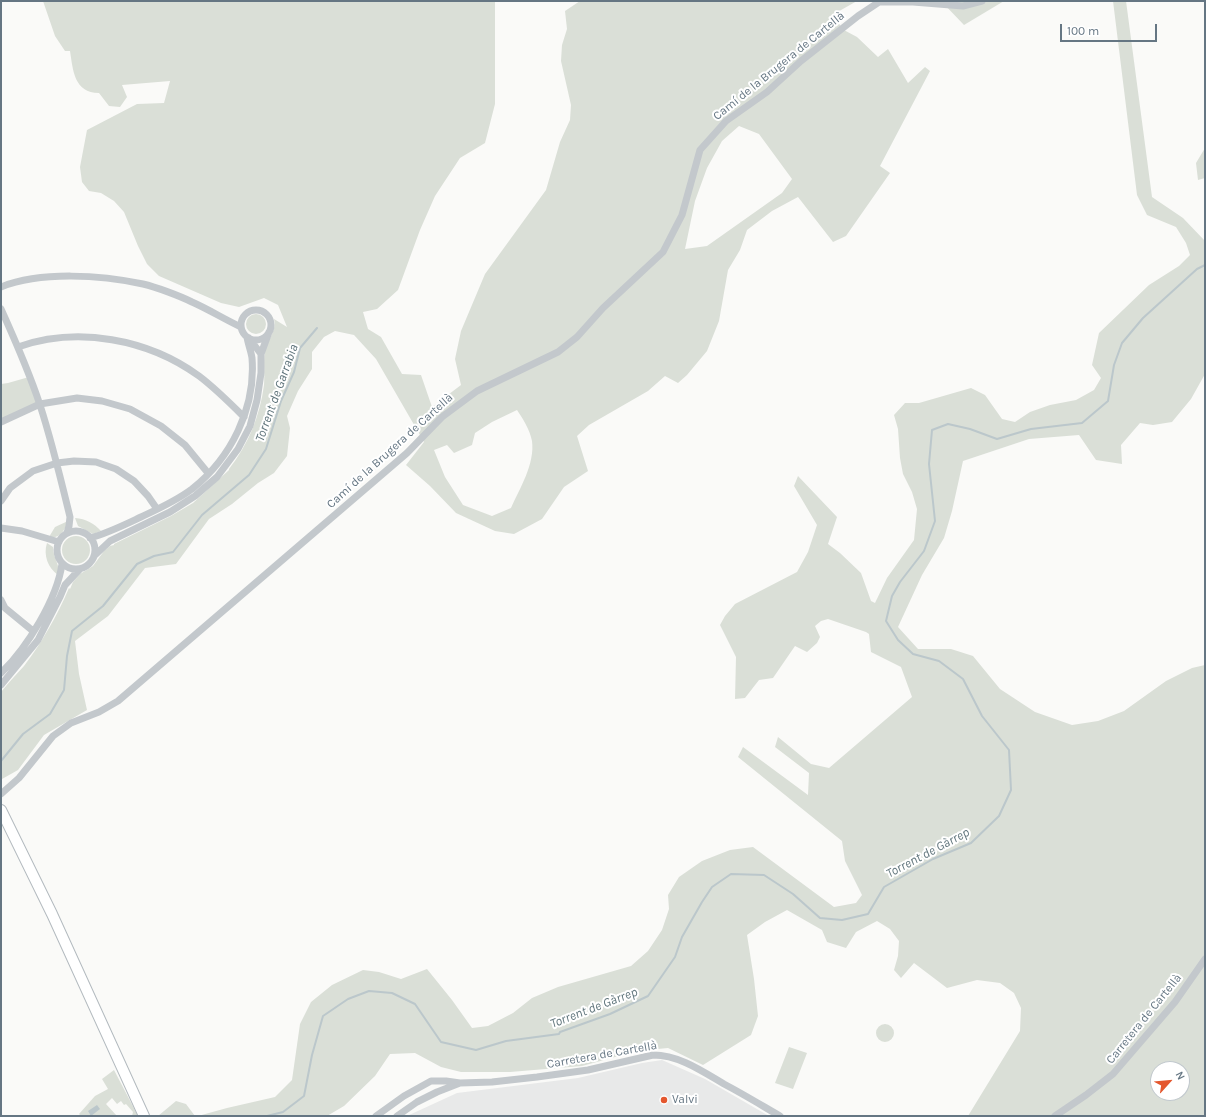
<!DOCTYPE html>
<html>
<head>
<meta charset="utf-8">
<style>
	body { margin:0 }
	#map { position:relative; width:1206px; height:1117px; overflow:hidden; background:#fafaf8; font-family:Karla,sans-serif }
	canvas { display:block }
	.frame { position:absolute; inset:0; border:2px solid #657683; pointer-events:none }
	.north { position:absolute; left:1150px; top:1061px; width:40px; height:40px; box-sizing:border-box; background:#fff; border:1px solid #c1c8cd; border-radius:50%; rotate:63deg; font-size:11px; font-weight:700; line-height:16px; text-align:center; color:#657683 }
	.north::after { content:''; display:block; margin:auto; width:14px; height:18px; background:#e4572e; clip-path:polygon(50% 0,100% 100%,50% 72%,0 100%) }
	.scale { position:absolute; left:1060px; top:24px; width:97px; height:18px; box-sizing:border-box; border:2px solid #657683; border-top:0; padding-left:5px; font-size:12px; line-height:14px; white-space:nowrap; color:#657683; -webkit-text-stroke:3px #fff; paint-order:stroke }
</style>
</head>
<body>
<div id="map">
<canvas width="1206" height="1117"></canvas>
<div class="frame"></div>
<div class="north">N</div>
<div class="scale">100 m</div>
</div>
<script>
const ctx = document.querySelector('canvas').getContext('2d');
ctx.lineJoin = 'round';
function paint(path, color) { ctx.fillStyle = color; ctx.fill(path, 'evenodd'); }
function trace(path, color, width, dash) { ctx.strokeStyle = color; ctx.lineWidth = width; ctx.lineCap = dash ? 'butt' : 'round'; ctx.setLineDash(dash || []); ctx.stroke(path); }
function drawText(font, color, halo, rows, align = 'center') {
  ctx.font = font + ' Karla,sans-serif'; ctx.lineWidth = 4; ctx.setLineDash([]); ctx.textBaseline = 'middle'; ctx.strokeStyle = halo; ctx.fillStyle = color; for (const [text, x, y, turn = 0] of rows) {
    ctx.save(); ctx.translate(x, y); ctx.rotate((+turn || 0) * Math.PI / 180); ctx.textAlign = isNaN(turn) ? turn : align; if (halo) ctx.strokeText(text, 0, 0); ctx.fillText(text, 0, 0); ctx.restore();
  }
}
const built = new Path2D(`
	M 662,1060 L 705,1079 L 769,1116 L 407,1116 L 457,1093 L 578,1078 L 642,1063 Z`);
const green = new Path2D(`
	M 43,1 L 495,1 L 495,104 L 485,143 L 460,158 L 435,196 L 420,230 L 398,290 L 377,309 L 363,312 L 368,329 L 381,337 L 402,374 L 421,375 L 432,407 L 461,385 L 455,359 L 461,331 L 485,274 L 546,190 L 560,142 L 570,120 L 571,105 L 561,61 L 562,45 L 567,29 L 565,11 L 580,1 L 857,1 L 834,14 L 842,29 L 857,37 L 878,57 L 888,49 L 908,83 L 925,67 L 930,71 L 880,166 L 890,173 L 846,236 L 833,242 L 798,197 L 772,211 L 747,230 L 740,250 L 728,270 L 719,321 L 707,351 L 687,375 L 678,383 L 665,376 L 648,391 L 589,425 L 577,436 L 588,471 L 564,487 L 542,519 L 514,534 L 495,531 L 456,513 L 430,486 L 406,465 L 424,442 L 376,359 L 354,335 L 335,331 L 324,337 L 312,352 L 312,369 L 298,391 L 287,416 L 290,428 L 287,456 L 274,473 L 258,483 L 232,504 L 209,519 L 176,564 L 145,568 L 108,616 L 75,641 L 79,674 L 87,710 L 44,735 L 18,770 L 2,779 L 1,692 C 8,683 16,675 24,666 C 42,642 57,616 69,588 L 70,589 L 73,582 L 80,574 L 93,566 L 104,551 L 110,546 L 114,545 L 114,544 L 171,516 L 193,503 L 229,470 L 229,469 C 248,445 260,416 264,385 C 265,374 263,362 265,351 C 267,340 277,331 274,319 L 287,327 L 278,305 L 264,298 L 239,307 L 221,303 L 159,276 L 147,264 L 138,246 L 124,212 L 114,201 L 101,193 L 89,191 L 82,182 L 80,167 L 87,130 L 137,104 L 164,103 L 170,81 L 122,85 L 127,97 L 120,107 L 109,106 L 99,93 C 74,93 73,70 70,51 L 65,51 L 55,36 ZM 739,126 L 759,134 L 792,179 L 782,193 L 707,246 L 685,249 L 695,201 L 707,168 L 722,141 ZM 517,410 C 523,419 530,430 532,441 C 535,464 520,488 511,508 L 492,516 L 463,505 L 445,477 L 434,450 L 447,445 L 454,453 L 472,445 L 475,433 L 492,422 Z
	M 941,1 L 1004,1 L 964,25 Z
	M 1113,1 L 1126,1 L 1152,197 L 1183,218 L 1205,241 L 1205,374 L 1191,399 L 1172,422 L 1153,425 L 1140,423 L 1121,445 L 1122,464 L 1096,460 L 1079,435 L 1029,439 L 963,461 L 952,511 L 944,538 L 922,575 L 898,627 L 918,649 L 951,649 L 973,656 L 1000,689 L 1035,712 L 1072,725 L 1098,721 L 1124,711 L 1166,681 L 1192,668 L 1205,665 L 1205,1116 L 968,1116 L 1020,1031 L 1021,1008 L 1014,993 L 1000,983 L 977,980 L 947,988 L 914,963 L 901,978 L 894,970 L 898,956 L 899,941 L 890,929 L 877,921 L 856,932 L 846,948 L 827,942 L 822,930 L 787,910 L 765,922 L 747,935 L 754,979 L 758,1016 L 751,1035 L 703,1065 L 668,1048 L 637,1051 L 582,1066 L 510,1072 L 461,1072 L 441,1067 L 415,1053 L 390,1054 L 375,1076 L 344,1106 L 327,1116 L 198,1116 L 227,1108 L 275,1097 L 292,1080 L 300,1024 L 311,1002 L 332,985 L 363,970 L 379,972 L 401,979 L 427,969 L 452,1000 L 472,1028 L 488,1026 L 513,1013 L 532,998 L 558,987 L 631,966 L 648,951 L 662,930 L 669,909 L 668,895 L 679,877 L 702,861 L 730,850 L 753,847 L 834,907 L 856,903 L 862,895 L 845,861 L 842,841 L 738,757 L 743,747 L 808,795 L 809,773 L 775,747 L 778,737 L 811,764 L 829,768 L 912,697 L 901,667 L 871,652 L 869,634 L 866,632 L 828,619 L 821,621 L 815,626 L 820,637 L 817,643 L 807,652 L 795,646 L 773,678 L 759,680 L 745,698 L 735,699 L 736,657 L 720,625 L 725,616 L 735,604 L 797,572 L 808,552 L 817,525 L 794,486 L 798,476 L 837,517 L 828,544 L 840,553 L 861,573 L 871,601 L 875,603 L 887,578 L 914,540 L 917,509 L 912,492 L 903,474 L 900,458 L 898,429 L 894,415 L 905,403 L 919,403 L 971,388 L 985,395 L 1002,419 L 1015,422 L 1030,412 L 1050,405 L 1076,400 L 1094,390 L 1101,378 L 1092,365 L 1099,333 L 1149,285 L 1179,266 L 1190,255 L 1186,243 L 1176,227 L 1147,215 L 1137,195 ZM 1158,1069 L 1182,1069 L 1182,1093 L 1158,1093 Z
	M 1205,148 L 1205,178 L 1198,180 L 1196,163 Z
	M246 324a10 10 0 1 1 20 0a10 10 0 1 1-20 0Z
	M 29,377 L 40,404 L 1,422 L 1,384 L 8,383 Z
	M 75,518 C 86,519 94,523 101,531 L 93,534 L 78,526 Z
	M 68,521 C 66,529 59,540 49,537 L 55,527 Z
	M62 550a14 14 0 1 1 28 0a14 14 0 1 1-28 0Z
	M 47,543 L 53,547 C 53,559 61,565 58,575 C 48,568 43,555 47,543 Z
	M876 1033a9 9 0 1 1 18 0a9 9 0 1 1-18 0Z
	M 789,1047 L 807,1053 L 793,1089 L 775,1083 Z
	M 114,1070 L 138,1116 L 132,1116 L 133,1112 L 126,1104 L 124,1105 L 121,1101 L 117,1104 L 112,1098 L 106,1104 L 117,1116 L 81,1116 L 79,1114 L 95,1096 L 108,1089 L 102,1079 Z
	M 176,1101 L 186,1104 L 195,1116 L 158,1116 Z`);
const water = new Path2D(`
	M 97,1105 L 100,1109 L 91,1116 L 88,1111 Z`);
const stream = new Path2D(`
	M 1,761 L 23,734 L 50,714 L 64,690 L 67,656 L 72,631 L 103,606 L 137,564 L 154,556 L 173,552 L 202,515 L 249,475 L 266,449 L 281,401 L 294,372 L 300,348 L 317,328
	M 267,1116 L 283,1112 L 304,1096 L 312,1055 L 323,1016 L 348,999 L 369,991 L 392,993 L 415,1004 L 441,1042 L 476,1050 L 506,1041 L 559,1034 L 560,1032 L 610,1014 L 648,996 L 675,957 L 682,937 L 702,902 L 712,887 L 731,874 L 764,875 L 793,894 L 820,918 L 842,920 L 868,914 L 884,887 L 933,859 L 971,843 L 999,816 L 1011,790 L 1009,750 L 982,716 L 963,679 L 939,661 L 913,654 L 898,640 L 886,621 L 892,596 L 900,582 L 924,551 L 935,521 L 929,464 L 932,430 L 948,424 L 970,429 L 997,439 L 1031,429 L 1082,423 L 1108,401 L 1114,365 L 1122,343 L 1143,318 L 1197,269 L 1205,265`);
const minor = new Path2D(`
	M 1,287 C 41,271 101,275 143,284 C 156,287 180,296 192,302 C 208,309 224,319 241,327
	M 1,309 C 15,340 29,372 40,405 C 52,442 61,480 70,517 L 69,526 L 67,533
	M241 325a15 15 0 1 1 30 0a15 15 0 1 1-30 0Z
	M 249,338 L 261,354
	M 18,347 C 78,326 148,339 199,376 C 215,388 229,402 244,417
	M 1,422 L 40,404 L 77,398 L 102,401 L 130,409 L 161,426 L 185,445 L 208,473
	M 1,501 L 10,488 L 33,471 L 57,463 L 74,461 L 96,462 L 116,469 L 134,481 L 148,496 L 157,509
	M 1,528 L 22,531 L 59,542
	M57 550a19 19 0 1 1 38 0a19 19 0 1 1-38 0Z
	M 90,538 C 108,533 124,525 141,517 C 158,509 176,501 192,489 C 231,458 256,408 252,358 C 251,351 248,344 247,337
	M 94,556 L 110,541 L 170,512 L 195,496 L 217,477 L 238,449 L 250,426 L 257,400 L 261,373 L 261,354 L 269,332
	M 1,600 L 5,608 L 33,631
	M 1,673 C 27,648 57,599 62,564
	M 1,685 L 38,640 L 60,597 L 65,585 L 80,569
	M 1,794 L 19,778 L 53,736 L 71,723 L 99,712 L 118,701 L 407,453 L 442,417 L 477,391 L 558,352 L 577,337 L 603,308 L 663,252 L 682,215 L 700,150 L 726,121 L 767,92 L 801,61 L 858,16 L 879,2 L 913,2 L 963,6 L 982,1
	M 376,1116 L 404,1096 L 431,1081 L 446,1081 L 460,1083 L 492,1082 L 537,1077 L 588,1070 L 653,1055 C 679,1055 702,1071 724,1084 C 743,1094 761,1105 780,1116
	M 397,1116 L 417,1102 L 437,1092 L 460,1083
	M 1055,1116 L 1086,1095 L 1113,1074 L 1175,1002 L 1205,959`);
const secondary = new Path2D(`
	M 1,810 L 52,914 L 144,1116`);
const markers = [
	[664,1100,4,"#e4572e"]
];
const streetNames = [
	["Camí de la Brugera de Cartellà",779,66,-39],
	["Camí de la Brugera de Cartellà",390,451,-42],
	["Carretera de Cartellà",1144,1019,-51],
	["Carretera de Cartellà",602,1055,-10]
];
const poiNames = [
	["Valvi",672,1100]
];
const waterNames = [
	["Torrent de Garrabia",277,393,-70],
	["Torrent de Gàrrep",928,853,-28],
	["Torrent de Gàrrep",594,1008,-21]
];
paint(built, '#e8e9e9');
paint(green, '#dadfd7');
paint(water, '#bbc7cb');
trace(stream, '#bbc7cb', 2);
trace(secondary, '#b3babf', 12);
trace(minor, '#c3c8cc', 7);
trace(secondary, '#fff', 10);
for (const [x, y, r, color] of markers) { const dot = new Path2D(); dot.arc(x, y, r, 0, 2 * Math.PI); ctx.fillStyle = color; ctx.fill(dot); trace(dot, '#fff', 1.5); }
drawText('12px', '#657683', '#fff', streetNames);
drawText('12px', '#657683', '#fff', poiNames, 'left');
drawText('italic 13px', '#60757c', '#fff', waterNames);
</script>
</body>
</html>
